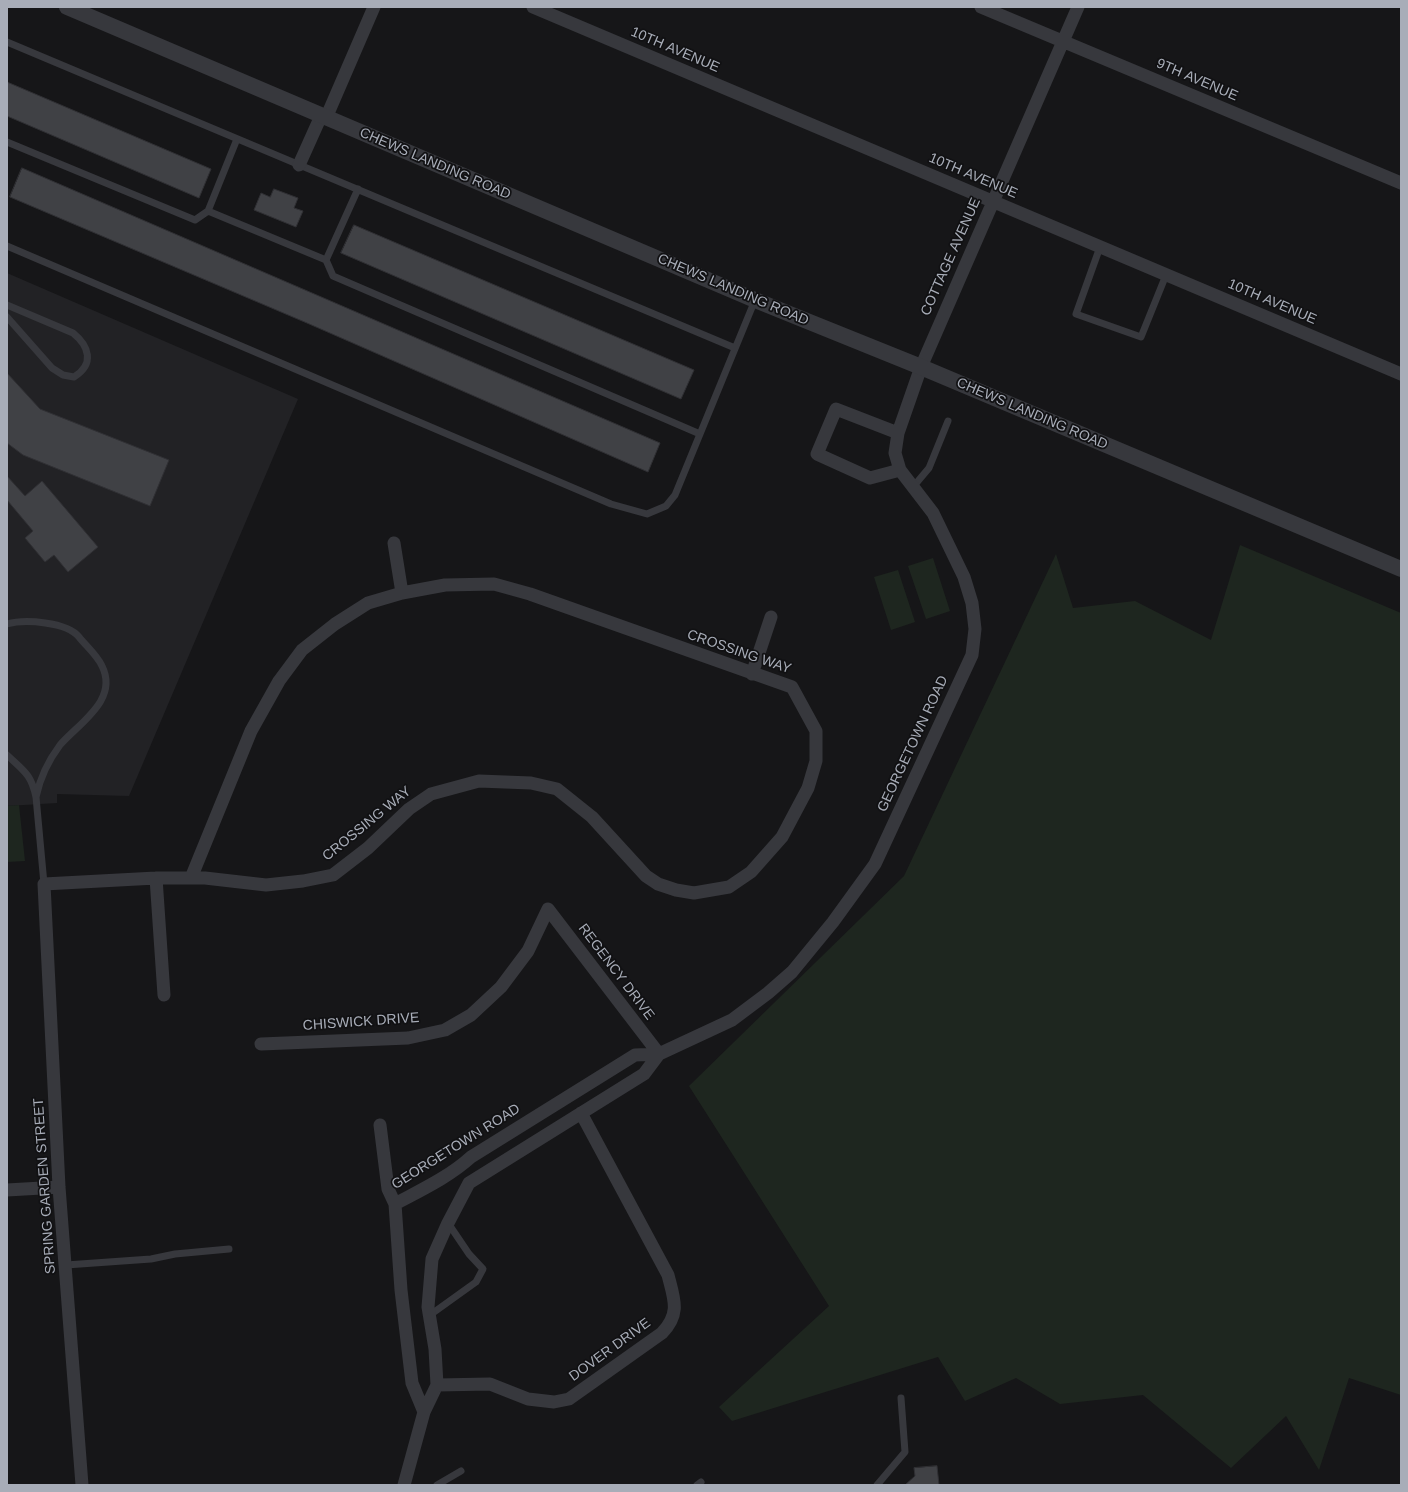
<!DOCTYPE html>
<html>
<head>
<meta charset="utf-8">
<style>
	body { margin:0 }
	#map { position:relative; width:1408px; height:1492px; overflow:hidden; background:#161618; font-family:Helvetica,sans-serif }
	canvas { display:block }
	.frame { position:absolute; inset:0; border:8px solid #a8adb8; pointer-events:none }
</style>
</head>
<body>
<div id="map">
<canvas width="1408" height="1492"></canvas>
<div class="frame"></div>
</div>
<script>
const ctx = document.querySelector('canvas').getContext('2d');
ctx.lineJoin = 'round';
function paint(path, color) { ctx.fillStyle = color; ctx.fill(path, 'evenodd'); }
function trace(path, color, width, dash) { ctx.strokeStyle = color; ctx.lineWidth = width; ctx.lineCap = dash ? 'butt' : 'round'; ctx.setLineDash(dash || []); ctx.stroke(path); }
function drawText(font, color, halo, rows, align = 'center') {
  ctx.font = font + ' Helvetica,sans-serif'; ctx.lineWidth = 3.5; ctx.setLineDash([]); ctx.textBaseline = 'middle'; ctx.strokeStyle = halo; ctx.fillStyle = color; for (const [text, x, y, turn = 0] of rows) {
    ctx.save(); ctx.translate(x, y); ctx.rotate((+turn || 0) * Math.PI / 180); ctx.textAlign = isNaN(turn) ? turn : align; if (halo) ctx.strokeText(text, 0, 0); ctx.fillText(text, 0, 0); ctx.restore();
  }
}
const built = new Path2D(`
	M 7,273 L 298,399 L 129,796 L 57,794 L 57,803 L 7,806 Z`);
const green = new Path2D(`
	M 1240,545 L 1401,613 L 1401,1395 L 1349,1378 L 1319,1470 L 1286,1416 L 1231,1468 L 1143,1395 L 1060,1404 L 1016,1378 L 965,1401 L 938,1357 L 732,1421 L 719,1407 L 829,1306 L 689,1086 L 904,876 L 1056,554 L 1073,608 L 1135,601 L 1211,640 Z
	M 933,558 L 950,611 L 926,619 L 908,566 Z
	M 898,570 L 915,622 L 891,630 L 874,577 Z
	M 19,805 L 25,861 L 7,862 L 7,806 Z`);
const building = new Path2D(`
	M 7,82 L 211,169 L 199,198 L 7,116 Z
	M 22,168 L 660,443 L 648,472 L 307,323 L 10,197 Z
	M 274,189 L 298,198 L 294,208 L 303,211 L 296,227 L 254,210 L 261,193 L 270,197 Z
	M 354,225 L 694,370 L 681,399 L 341,253 Z
	M 7,373 L 40,409 L 169,460 L 150,506 L 23,455 L 7,443 Z
	M 7,476 L 25,496 L 42,481 L 98,547 L 68,572 L 54,555 L 45,562 L 25,538 L 33,531 L 7,500 Z
	M 937,1466 L 939,1485 L 905,1485 L 915,1476 L 914,1468 Z`);
const service = new Path2D(`
	M 7,42 L 735,348
	M 237,139 L 208,211 L 326,260 L 358,189
	M 7,142 L 195,220 L 208,211
	M 7,246 C 208,332 409,419 611,504 L 647,514 L 666,506 L 675,495 L 755,300
	M 1100,247 L 1076,314 L 1141,337 L 1166,275
	M 326,260 L 333,276 L 700,434
	M 7,305 L 73,333 C 89,346 95,364 74,377 L 63,375 L 52,368 L 7,317
	M 913,487 L 929,468 L 948,421
	M 7,624 C 25,619 67,622 79,637 C 86,646 97,655 102,666 C 119,700 79,723 60,745 C 48,761 40,778 36,797
	M 7,755 C 24,771 31,774 36,797 L 44,884
	M 66,1265 L 151,1259 L 175,1254 L 229,1249
	M 430,1315 L 476,1282 L 483,1269 L 469,1254 L 448,1223
	M 437,1485 L 461,1471
	M 697,1485 L 701,1482
	M 877,1485 L 905,1452 L 901,1398`);
const minor = new Path2D(`
	M 533,7 L 1401,374
	M 981,7 L 1401,183
	M 326,118 L 374,7
	M 299,165 L 321,116
	M 898,433 L 836,409 L 817,454 L 870,478 L 900,470
	M 394,543 L 402,593
	M 752,674 L 771,617
	M 156,878 L 164,995
	M 261,1044 L 408,1038 L 445,1030 L 471,1015 L 501,987 L 528,951 L 548,909 L 659,1054
	M 380,1125 L 388,1189 L 395,1204 L 401,1290 L 412,1383 L 424,1412
	M 7,1190 L 59,1187
	M 395,1204 C 421,1190 449,1177 471,1157 L 635,1055 L 659,1054 L 732,1020 L 768,993 L 792,972 L 833,922 L 875,864 L 972,655 L 975,629 L 972,603 L 964,577 L 933,513 L 900,470 L 895,453 L 898,433 L 921,367 L 1078,7
	M 437,1385 L 435,1349 L 428,1307 L 432,1259 L 448,1223 L 469,1183 L 644,1074 L 659,1054
	M 82,1485 L 59,1187 L 44,884 L 156,878 L 205,878 L 266,885 L 303,881 L 333,875 L 368,848 L 409,809 L 431,794 L 479,781 L 531,783 L 557,789 L 592,817 L 646,876 L 658,884 L 676,890 L 694,893 L 729,887 L 751,872 L 782,837 L 808,788 L 816,761 L 816,731 L 792,687 L 530,594 L 494,584 L 445,585 L 402,593 L 368,603 L 335,624 L 302,650 L 279,681 L 251,731 L 191,878
	M 404,1485 L 424,1412 L 437,1385 L 490,1384 L 528,1399 L 554,1402 L 569,1399 L 662,1333 C 681,1313 674,1299 668,1275 L 581,1113`);
const tertiary = new Path2D(`
	M 67,7 L 755,300 L 921,367 L 1401,569`);
const streetNames = [
	["10TH AVENUE",675,50,23],
	["9TH AVENUE",1197,80,23],
	["CHEWS LANDING ROAD",435,164,23],
	["10TH AVENUE",973,176,23],
	["COTTAGE AVENUE",951,257,-66],
	["CHEWS LANDING ROAD",733,290,23],
	["10TH AVENUE",1272,302,23],
	["CHEWS LANDING ROAD",1032,414,23],
	["CROSSING WAY",739,652,19],
	["GEORGETOWN ROAD",913,744,-65],
	["CROSSING WAY",367,824,-39],
	["REGENCY DRIVE",616,972,53],
	["CHISWICK DRIVE",361,1022,-4],
	["GEORGETOWN ROAD",456,1147,-32],
	["SPRING GARDEN STREET",45,1186,-94],
	["DOVER DRIVE",610,1350,-36]
];
paint(built, '#222225');
paint(green, '#1e261f');
paint(building, '#404145');
trace(building, '#303034', 1);
trace(service, '#37383d', 7);
trace(minor, '#37383d', 13);
trace(tertiary, '#37383d', 16);
drawText('14px', '#a8adb8', '#111113', streetNames);
</script>
</body>
</html>
